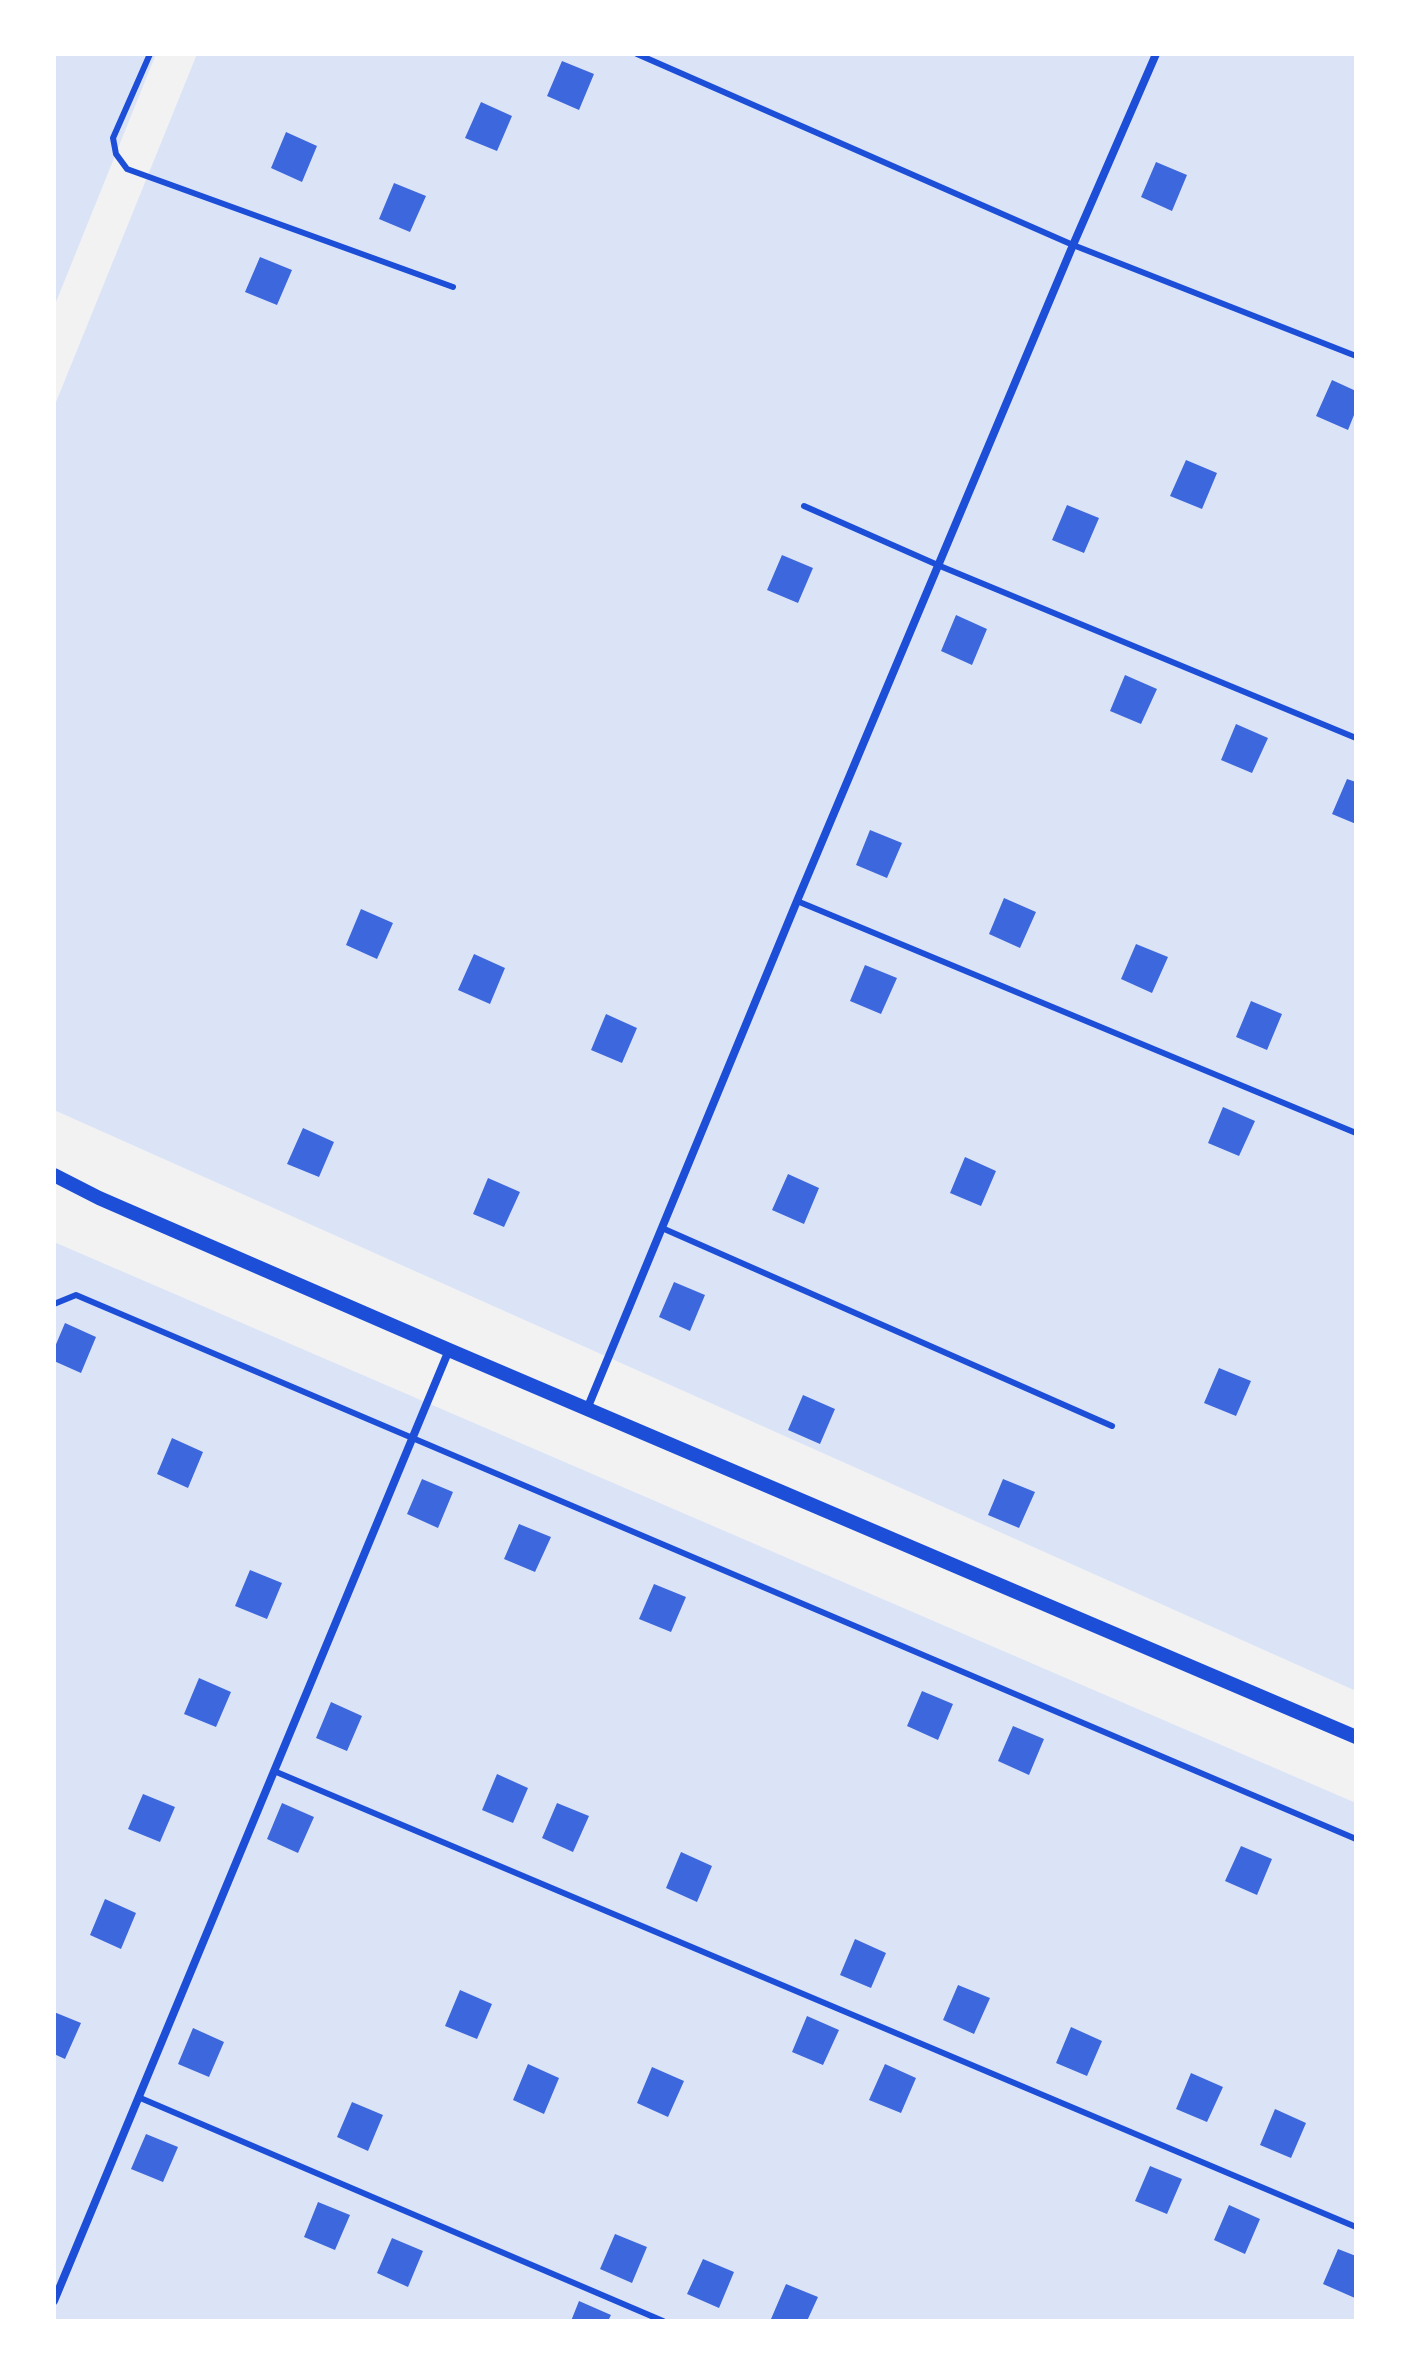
<!DOCTYPE html>
<html>
<head>
<meta charset="utf-8">
<style>
	body { margin:0 }
	#map { position:relative; width:1410px; height:2375px; overflow:hidden; background:#f2f2f2; font-family:"DejaVu Sans",sans-serif }
	canvas { display:block }
	.frame { position:absolute; inset:0; border:56px solid #fff; pointer-events:none }
</style>
</head>
<body>
<div id="map">
<canvas width="1410" height="2375"></canvas>
<div class="frame"></div>
</div>
<script>
const ctx = document.querySelector('canvas').getContext('2d');
ctx.lineJoin = 'round';
function paint(path, color) { ctx.fillStyle = color; ctx.fill(path, 'evenodd'); }
function trace(path, color, width, dash) { ctx.strokeStyle = color; ctx.lineWidth = width; ctx.lineCap = dash ? 'butt' : 'round'; ctx.setLineDash(dash || []); ctx.stroke(path); }
const green = new Path2D(`
	M 54,54 L 156,54 L 54,307 Z
	M 197,54 L 1356,54 L 1356,1691 L 54,1110 L 54,407 Z
	M 54,1242 L 1356,1803 L 1356,2321 L 54,2321 Z`);
const building = new Path2D(`
	M 562,61 L 594,74 L 579,110 L 547,96 Z
	M 481,102 L 512,116 L 497,151 L 465,138 Z
	M 286,132 L 317,146 L 302,182 L 271,168 Z
	M 1156,162 L 1187,175 L 1172,211 L 1141,197 Z
	M 394,183 L 426,196 L 410,232 L 379,219 Z
	M 260,257 L 292,270 L 277,305 L 245,292 Z
	M 1332,380 L 1356,391 L 1356,410 L 1348,430 L 1316,416 Z
	M 1186,460 L 1217,473 L 1202,509 L 1170,496 Z
	M 1067,505 L 1099,518 L 1084,553 L 1052,540 Z
	M 782,555 L 813,568 L 798,603 L 767,590 Z
	M 956,615 L 987,629 L 972,665 L 941,651 Z
	M 1125,675 L 1157,689 L 1141,724 L 1110,711 Z
	M 1236,724 L 1268,738 L 1252,773 L 1221,760 Z
	M 1347,779 L 1356,782 L 1356,824 L 1332,814 Z
	M 870,830 L 902,843 L 887,878 L 856,865 Z
	M 1004,898 L 1036,912 L 1020,948 L 989,934 Z
	M 361,909 L 393,923 L 377,959 L 346,945 Z
	M 1136,944 L 1168,957 L 1152,993 L 1121,979 Z
	M 474,954 L 505,968 L 490,1004 L 458,990 Z
	M 865,965 L 897,978 L 881,1014 L 850,1001 Z
	M 1251,1001 L 1282,1014 L 1267,1050 L 1236,1037 Z
	M 606,1014 L 637,1028 L 622,1063 L 591,1050 Z
	M 1223,1107 L 1255,1121 L 1239,1156 L 1208,1143 Z
	M 303,1128 L 334,1142 L 319,1177 L 287,1164 Z
	M 965,1157 L 996,1171 L 981,1206 L 950,1193 Z
	M 788,1174 L 819,1188 L 804,1224 L 772,1210 Z
	M 488,1178 L 520,1192 L 504,1227 L 473,1214 Z
	M 674,1282 L 705,1295 L 690,1331 L 659,1317 Z
	M 65,1323 L 96,1337 L 81,1373 L 54,1361 L 54,1349 Z
	M 1219,1368 L 1251,1381 L 1236,1416 L 1204,1403 Z
	M 803,1395 L 835,1409 L 820,1444 L 788,1430 Z
	M 172,1438 L 203,1452 L 188,1488 L 157,1474 Z
	M 422,1479 L 453,1492 L 438,1528 L 407,1514 Z
	M 1003,1479 L 1035,1492 L 1019,1528 L 988,1515 Z
	M 519,1524 L 551,1537 L 535,1572 L 504,1559 Z
	M 250,1570 L 282,1583 L 267,1619 L 235,1606 Z
	M 654,1584 L 686,1597 L 671,1632 L 639,1619 Z
	M 199,1678 L 231,1692 L 216,1727 L 184,1714 Z
	M 922,1691 L 953,1704 L 938,1740 L 907,1726 Z
	M 331,1702 L 362,1716 L 347,1751 L 316,1738 Z
	M 1013,1726 L 1044,1739 L 1029,1775 L 998,1761 Z
	M 497,1774 L 528,1788 L 513,1823 L 482,1810 Z
	M 143,1794 L 175,1807 L 160,1842 L 128,1829 Z
	M 282,1803 L 314,1817 L 298,1853 L 267,1839 Z
	M 557,1803 L 589,1816 L 573,1852 L 542,1838 Z
	M 1241,1846 L 1272,1859 L 1257,1895 L 1225,1881 Z
	M 681,1852 L 712,1866 L 697,1902 L 666,1888 Z
	M 105,1899 L 136,1913 L 121,1949 L 90,1935 Z
	M 855,1939 L 886,1953 L 871,1988 L 840,1975 Z
	M 958,1985 L 990,1998 L 974,2034 L 943,2020 Z
	M 460,1990 L 492,2004 L 477,2039 L 445,2026 Z
	M 54,2012 L 81,2023 L 65,2059 L 54,2054 Z
	M 807,2016 L 839,2030 L 823,2065 L 792,2052 Z
	M 1071,2027 L 1102,2041 L 1087,2076 L 1056,2063 Z
	M 193,2028 L 224,2042 L 209,2077 L 178,2064 Z
	M 528,2064 L 559,2078 L 544,2114 L 513,2100 Z
	M 885,2064 L 916,2078 L 901,2113 L 869,2100 Z
	M 652,2067 L 684,2081 L 668,2117 L 637,2103 Z
	M 1191,2073 L 1223,2087 L 1207,2122 L 1176,2109 Z
	M 352,2102 L 383,2115 L 368,2151 L 337,2137 Z
	M 1275,2109 L 1306,2123 L 1291,2158 L 1260,2145 Z
	M 146,2134 L 178,2147 L 163,2182 L 131,2169 Z
	M 1150,2166 L 1182,2179 L 1167,2214 L 1135,2201 Z
	M 318,2202 L 350,2215 L 335,2250 L 304,2237 Z
	M 1229,2205 L 1260,2219 L 1245,2254 L 1214,2240 Z
	M 615,2234 L 647,2247 L 632,2283 L 600,2269 Z
	M 392,2238 L 423,2251 L 408,2287 L 377,2273 Z
	M 1338,2249 L 1356,2256 L 1355,2298 L 1323,2284 Z
	M 703,2259 L 734,2272 L 719,2308 L 687,2294 Z
	M 786,2284 L 818,2297 L 807,2321 L 775,2321 L 771,2319 Z
	M 579,2301 L 611,2315 L 608,2321 L 571,2321 Z`);
const service = new Path2D(`
	M 150,54 L 113,138 L 116,154 L 127,169 L 453,287
	M 637,54 L 1073,245 L 1356,356
	M 804,506 L 940,566 L 1356,738
	M 797,901 L 1356,1133
	M 662,1228 L 1112,1426
	M 54,1304 L 76,1295 L 1356,1839
	M 274,1771 L 1356,2227
	M 138,2097 L 663,2321`);
const minor = new Path2D(`
	M 587,1409 L 797,901 L 1073,245 L 1156,54
	M 54,2301 L 449,1350`);
const tertiary = new Path2D(`
	M 54,1175 L 99,1198 L 449,1350 L 1356,1737`);
paint(green, '#dbe4f7');
paint(building, '#3d67dc');
trace(service, '#1d4ed8', 6);
trace(minor, '#1d4ed8', 8);
trace(tertiary, '#1d4ed8', 14);
</script>
</body>
</html>
